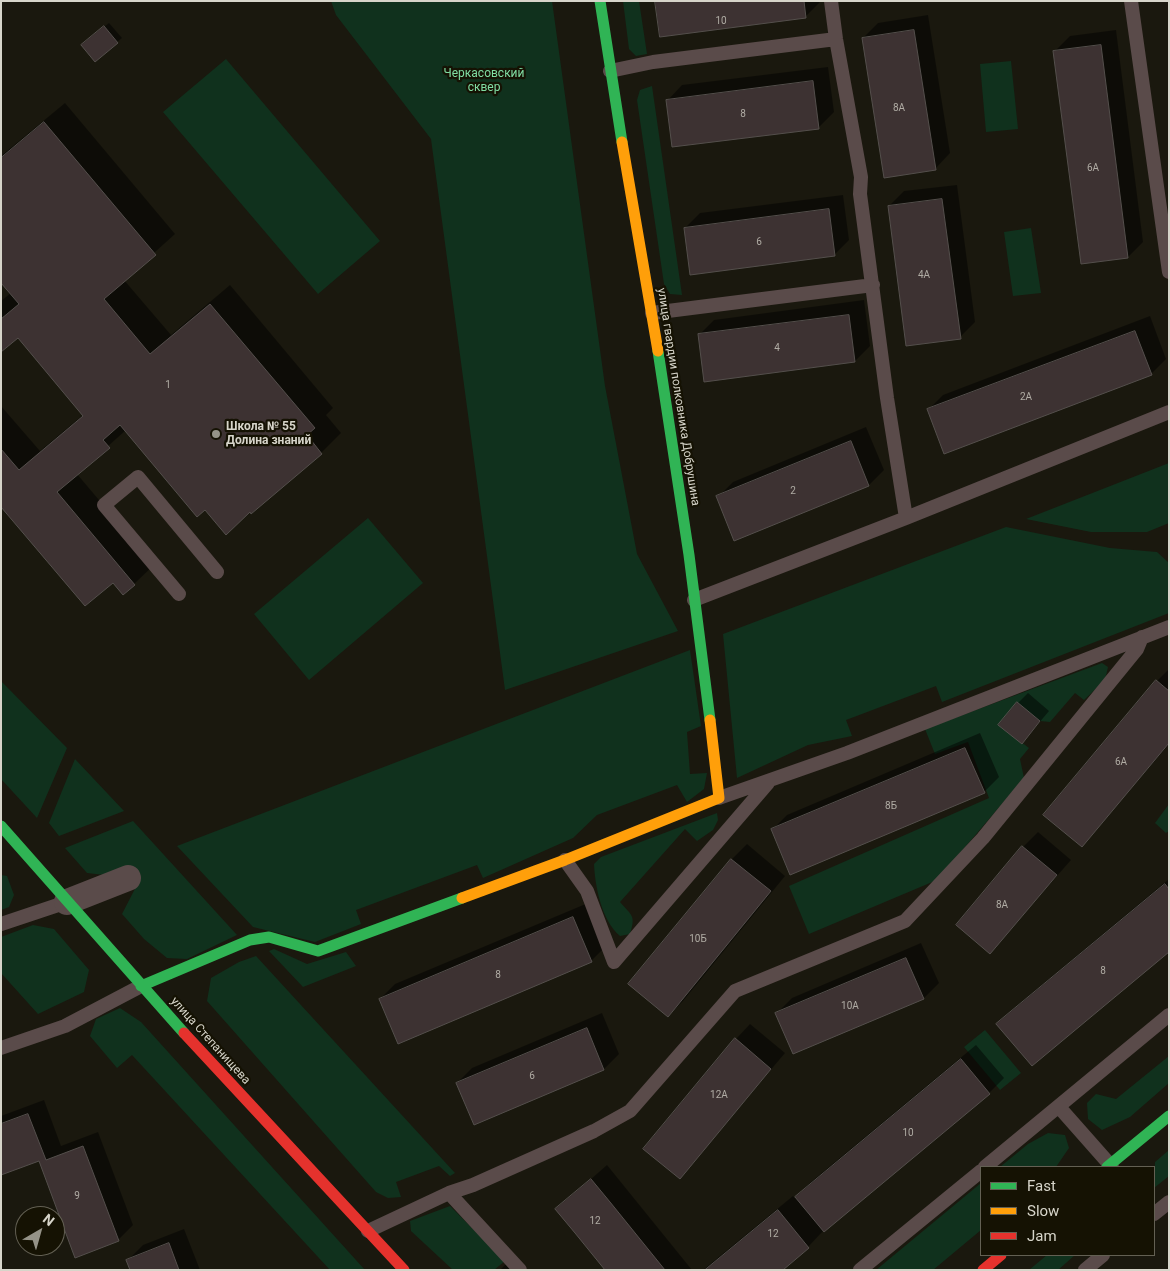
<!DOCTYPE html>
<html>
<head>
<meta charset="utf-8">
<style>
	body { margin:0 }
	#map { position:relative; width:1170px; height:1271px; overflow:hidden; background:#1a180e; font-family:Roboto,sans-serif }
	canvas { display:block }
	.frame { position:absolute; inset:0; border:2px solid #d7d5ca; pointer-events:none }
	.legend { position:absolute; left:980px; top:1166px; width:175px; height:90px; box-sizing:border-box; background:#151203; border:1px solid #636053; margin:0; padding:6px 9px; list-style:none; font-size:15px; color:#d7d5ca }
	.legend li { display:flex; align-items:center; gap:10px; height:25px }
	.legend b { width:25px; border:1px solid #636053 }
	.north { position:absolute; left:15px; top:1206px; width:50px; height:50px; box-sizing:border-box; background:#151203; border:1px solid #636053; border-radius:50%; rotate:38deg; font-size:14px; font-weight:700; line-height:20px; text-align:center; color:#d7d5ca }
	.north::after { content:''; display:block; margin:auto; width:18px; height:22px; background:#959388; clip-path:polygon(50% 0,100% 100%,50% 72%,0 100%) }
</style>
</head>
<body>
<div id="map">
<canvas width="1170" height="1271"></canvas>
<div class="frame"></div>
<ul class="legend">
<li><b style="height:6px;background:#30b455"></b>Fast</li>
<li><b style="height:6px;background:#ff9f0a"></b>Slow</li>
<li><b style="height:6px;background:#e5322d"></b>Jam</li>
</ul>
<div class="north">N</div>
</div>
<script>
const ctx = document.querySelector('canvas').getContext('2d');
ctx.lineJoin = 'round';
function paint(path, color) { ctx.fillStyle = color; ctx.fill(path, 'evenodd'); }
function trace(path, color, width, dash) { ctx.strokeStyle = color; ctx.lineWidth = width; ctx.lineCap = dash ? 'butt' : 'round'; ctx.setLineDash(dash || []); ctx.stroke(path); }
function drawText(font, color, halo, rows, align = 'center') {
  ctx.font = font + ' Roboto,sans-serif'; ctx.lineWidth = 4.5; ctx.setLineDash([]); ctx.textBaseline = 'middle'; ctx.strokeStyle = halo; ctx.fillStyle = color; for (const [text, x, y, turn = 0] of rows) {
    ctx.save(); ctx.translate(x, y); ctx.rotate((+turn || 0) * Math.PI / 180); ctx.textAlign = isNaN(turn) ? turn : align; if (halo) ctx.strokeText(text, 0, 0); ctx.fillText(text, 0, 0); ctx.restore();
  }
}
const green = new Path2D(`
	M 331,1 L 552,1 L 605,386 L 637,554 L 678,631 L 505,690 L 431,139 L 336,15 Z
	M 623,1 L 639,1 L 647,54 L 636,56 L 629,49 Z
	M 226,59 L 380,241 L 318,294 L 163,112 Z
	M 1011,61 L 1018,129 L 986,132 L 980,64 Z
	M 652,86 L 682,295 L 670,294 L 664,284 L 637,100 L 640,90 Z
	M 1031,228 L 1041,293 L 1013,296 L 1004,232 Z
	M 1169,463 L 1169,523 L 1147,532 L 1091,532 L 1026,519 Z
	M 368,518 L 423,583 L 309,680 L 254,614 Z
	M 1006,527 L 1110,548 L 1157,552 L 1169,563 L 1169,613 L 942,702 L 936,686 L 846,720 L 852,736 L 808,745 L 737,778 L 723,634 Z
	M 690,650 L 701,726 L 687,732 L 690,774 L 707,773 L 704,789 L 687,802 L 677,785 L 597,815 L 573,838 L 483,878 L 477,865 L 356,910 L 361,924 L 315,942 L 253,927 L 177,846 Z
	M 1102,663 L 1108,667 L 1105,680 L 1084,700 L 1075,693 L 1050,722 L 1040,721 L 1017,703 L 999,725 L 1029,748 L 1020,759 L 1024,778 L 937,880 L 809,934 L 789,886 L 989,798 L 968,742 L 935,754 L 925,729 Z
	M 1,681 L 67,748 L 37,818 L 1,779 Z
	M 75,759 L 124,811 L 59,836 L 49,823 Z
	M 1169,804 L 1169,831 L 1166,833 L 1155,823 Z
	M 717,813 L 718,820 L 713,830 L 697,841 L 685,829 L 620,902 C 632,916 636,915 630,934 L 620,936 C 602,921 595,887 594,864 L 601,857 Z
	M 133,821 L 237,935 L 187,959 L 167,958 L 144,939 L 122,914 L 140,879 L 87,873 L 65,848 Z
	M 1,875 L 7,876 L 14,895 L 9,907 L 1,910 Z
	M 33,925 L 54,929 L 89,970 L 84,992 L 38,1014 L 1,973 L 1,937 Z
	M 274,949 L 307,964 L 346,952 L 356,966 L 303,987 L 269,951 Z
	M 256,956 L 455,1173 L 450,1176 L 439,1166 L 396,1182 L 401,1197 L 388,1198 L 376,1192 L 207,1001 L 211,978 L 239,962 Z
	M 120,1008 L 141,1022 L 365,1270 L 330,1270 L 132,1055 L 117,1068 L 90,1036 L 96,1019 Z
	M 985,1030 L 1021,1073 L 1000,1090 L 964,1047 Z
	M 1169,1056 L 1169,1083 L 1130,1117 L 1102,1130 L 1088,1119 L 1087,1103 L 1096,1094 L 1116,1099 Z
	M 1048,1133 L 1065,1135 L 1069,1148 L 1056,1167 L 1000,1167 L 1028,1144 Z
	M 1169,1150 L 1169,1176 L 1154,1188 L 1155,1162 Z
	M 981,1183 L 981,1230 L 933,1270 L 876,1270 Z
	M 450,1206 L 505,1261 L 494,1270 L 453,1270 L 411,1231 L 410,1221 Z
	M 1047,1255 L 1075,1255 L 1058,1270 L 1029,1270 Z`);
const shadow = new Path2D(`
	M 657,1 L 820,1 L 820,2 L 805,17 Z
	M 928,15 L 950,153 L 935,169 L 863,38 L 878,23 Z
	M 109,23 L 122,38 L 117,42 L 88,40 Z
	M 1116,30 L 1143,242 L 1128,257 L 1055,51 L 1070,36 Z
	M 828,67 L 834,112 L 819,127 L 673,146 L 667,101 L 682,85 Z
	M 65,103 L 175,234 L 124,280 L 171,335 L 230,285 L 333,408 L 326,415 L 341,433 L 321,453 L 251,512 L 206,508 L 126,430 L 77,474 L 154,565 L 134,584 L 113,581 L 1,505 L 1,406 L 40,451 L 83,415 L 18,337 L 1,351 L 1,301 L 11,293 L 1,282 L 1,156 Z
	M 957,185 L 975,322 L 960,337 L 889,206 L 904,191 Z
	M 843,195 L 849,240 L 834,255 L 685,228 L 700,213 Z
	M 864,300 L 870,346 L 855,361 L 699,335 L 714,320 Z
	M 1150,316 L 1166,359 L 1151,374 L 928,410 L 943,395 Z
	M 866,427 L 884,470 L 869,485 L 735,539 L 718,497 L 733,482 Z
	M 1169,669 L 1169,744 L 1082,846 L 1157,681 Z
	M 1028,693 L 1049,711 L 1022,743 L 1018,703 Z
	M 980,733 L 999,777 L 984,792 L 772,830 L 787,815 Z
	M 1038,832 L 1071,860 L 990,952 L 1023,847 Z
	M 747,844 L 785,876 L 683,1001 L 668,1016 L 629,984 L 732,859 Z
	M 1169,879 L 1169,951 L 998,1024 L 1013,1009 Z
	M 588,903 L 606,946 L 591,961 L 380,999 L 395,984 Z
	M 921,943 L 939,983 L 924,998 L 777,1013 L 792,998 Z
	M 602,1013 L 619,1054 L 604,1069 L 474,1123 L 457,1083 L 472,1068 Z
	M 750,1024 L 785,1053 L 680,1177 L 736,1039 Z
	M 976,1045 L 1004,1078 L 989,1093 L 823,1231 L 808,1247 L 781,1270 L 703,1270 L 793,1196 L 795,1198 L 811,1182 Z
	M 44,1100 L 61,1146 L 98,1132 L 133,1225 L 118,1240 L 40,1159 L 1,1174 L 1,1116 Z
	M 607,1165 L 692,1270 L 607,1270 L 557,1209 Z
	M 184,1229 L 200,1270 L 132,1270 L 128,1260 L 143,1245 Z
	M 507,1263 L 513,1270 L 500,1270 Z`);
const building = new Path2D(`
	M 655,1 L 804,1 L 806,18 L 660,37 Z
	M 104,26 L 118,43 L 95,62 L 81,45 Z
	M 914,30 L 936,170 L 884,178 L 862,38 Z
	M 1101,45 L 1128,258 L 1081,264 L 1053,51 Z
	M 813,81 L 819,129 L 672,147 L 666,100 Z
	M 44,122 L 156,255 L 104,299 L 150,354 L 210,304 L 315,428 L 307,435 L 322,454 L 251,514 L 250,512 L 226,535 L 205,510 L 197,517 L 120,425 L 103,440 L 110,448 L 57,492 L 135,585 L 123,595 L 113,583 L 85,606 L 1,507 L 1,449 L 19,470 L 83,416 L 18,338 L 1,352 L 1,319 L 19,304 L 1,283 L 1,158 Z
	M 942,199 L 961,339 L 906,346 L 888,206 Z
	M 829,209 L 835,256 L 690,275 L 684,228 Z
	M 849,315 L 855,362 L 704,382 L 698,334 Z
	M 1135,331 L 1152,375 L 944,454 L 927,409 Z
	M 851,441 L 869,486 L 734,541 L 716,496 Z
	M 1156,680 L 1169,691 L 1169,743 L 1082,847 L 1043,815 Z
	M 1017,702 L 1040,721 L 1022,744 L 998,725 Z
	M 965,748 L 985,793 L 790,875 L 771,829 Z
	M 1022,846 L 1057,875 L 990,954 L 956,925 Z
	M 731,859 L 771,891 L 668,1017 L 628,984 Z
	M 1165,884 L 1169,889 L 1169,952 L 1032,1066 L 996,1024 Z
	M 573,917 L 592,962 L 398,1044 L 379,999 Z
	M 906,958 L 924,999 L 793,1054 L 775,1013 Z
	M 587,1028 L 604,1070 L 474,1125 L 456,1083 Z
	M 735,1038 L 771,1069 L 680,1179 L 643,1149 Z
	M 961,1059 L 990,1094 L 824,1232 L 795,1197 Z
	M 28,1114 L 46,1160 L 83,1146 L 119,1241 L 75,1258 L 39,1161 L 1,1175 L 1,1124 Z
	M 591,1179 L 610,1202 L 665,1270 L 605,1270 L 575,1233 L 555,1209 Z
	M 778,1210 L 809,1248 L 783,1270 L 705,1270 Z
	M 169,1243 L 179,1270 L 130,1270 L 126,1260 Z`);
const lane = new Path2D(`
	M 831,1 L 836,39 L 861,177 L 860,194 L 887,398 L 906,518
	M 1131,1 L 1169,272
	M 610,71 L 653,62 L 836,39
	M 652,313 L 873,285
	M 179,594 L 104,505 L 138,477 L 217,572
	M 694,600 L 906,518 L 1169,412
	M 719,798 L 847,753 L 1169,627
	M 565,860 L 587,891 L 614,962 L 768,783
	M 1,924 L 67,902
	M 1,1048 L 65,1026 L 141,986
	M 1059,1107 L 1112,1167
	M 985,1167 L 1169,1015
	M 449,1193 L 520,1270
	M 1154,1214 L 1169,1202
	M 368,1231 L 449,1193 L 473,1185 L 594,1131 L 630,1111 L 735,991 L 905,921 L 983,838 L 1137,649 L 1142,637
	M 860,1270 L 981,1171
	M 1085,1270 L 1103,1255`);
const street = new Path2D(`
	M 67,902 L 128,878`);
const fast = new Path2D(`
	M 600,1 L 622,142
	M 658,351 L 689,555 L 710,720
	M 1,826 L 184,1033
	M 141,986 L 250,940 L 269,937 L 318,951 L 462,898
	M 1107,1167 L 1169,1116`);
const slow = new Path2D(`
	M 622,142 L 658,351
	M 462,898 L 565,860 L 719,798 L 710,720`);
const jam = new Path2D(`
	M 184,1033 L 404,1270
	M 983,1270 L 1001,1255`);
const markers = [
	[216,434,5,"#959388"]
];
const numberNames = [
	["10",721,21],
	["8А",899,108],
	["8",743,114],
	["6А",1093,168],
	["6",759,242],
	["4А",924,275],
	["4",777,348],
	["1",168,385],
	["2А",1026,397],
	["2",793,491],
	["6А",1121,762],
	["8Б",891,806],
	["8А",1002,905],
	["10Б",698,939],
	["8",1103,971],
	["8",498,975],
	["10А",850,1006],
	["6",532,1076],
	["12А",719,1095],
	["10",908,1133],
	["9",77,1196],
	["12",595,1221],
	["12",773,1234]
];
const parkNames = [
	["Черкасовский",484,74],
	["сквер",484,88]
];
const streetNames = [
	["улица гвардии полковника Добрушина",678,397,81],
	["улица Степанищева",210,1041,48]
];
const poiNames = [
	["Школа № 55",226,427],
	["Долина знаний",226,441]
];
paint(green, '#10311d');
paint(shadow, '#0007');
paint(building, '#3d3232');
trace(building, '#544f4c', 1);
trace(lane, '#5a4b4a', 14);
trace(street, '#5a4b4a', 26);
trace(fast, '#30b455', 11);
trace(slow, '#ff9f0a', 11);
trace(jam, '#e5322d', 11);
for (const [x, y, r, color] of markers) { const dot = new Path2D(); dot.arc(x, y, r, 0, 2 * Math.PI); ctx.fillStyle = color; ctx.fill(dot); trace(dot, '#151203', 2); }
drawText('10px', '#b0aca4', null, numberNames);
drawText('12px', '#80dda3', '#151203', parkNames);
drawText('12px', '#d7d5ca', '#151203', streetNames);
drawText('bold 12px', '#d7d5ca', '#151203', poiNames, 'left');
</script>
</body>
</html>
